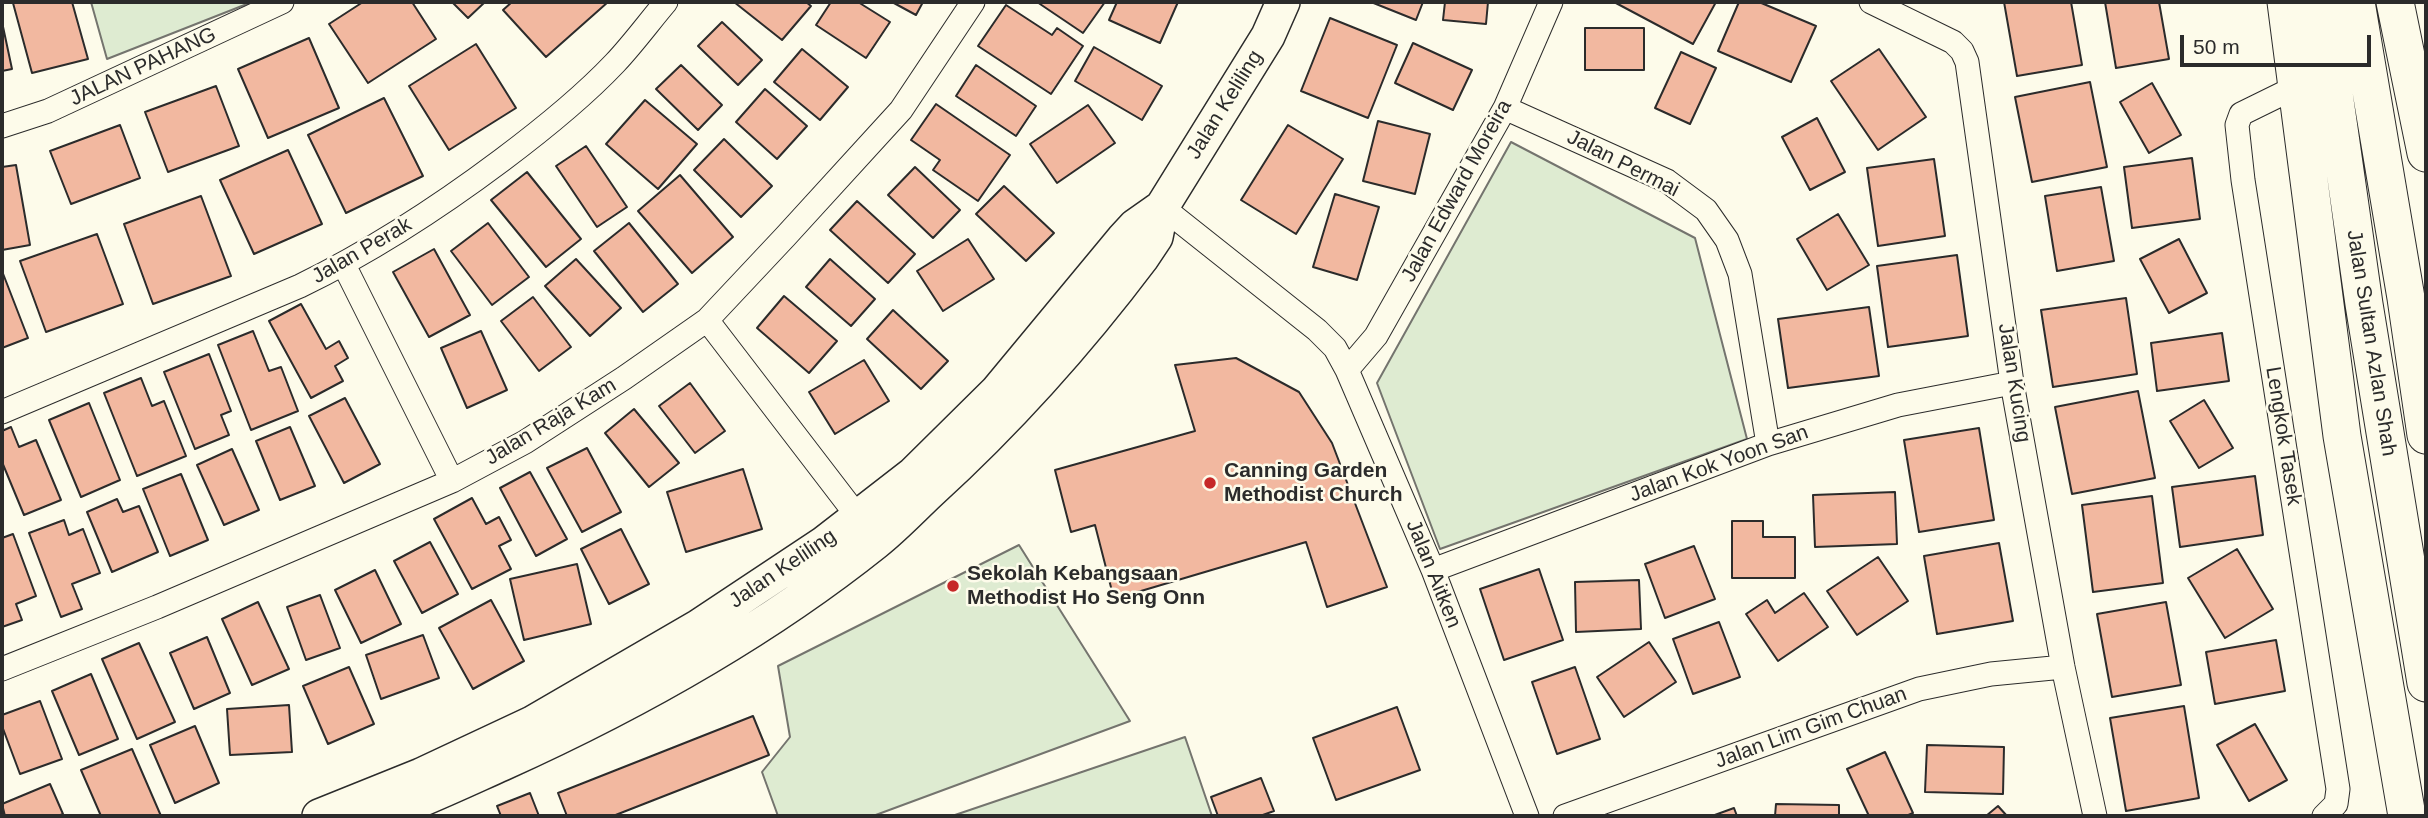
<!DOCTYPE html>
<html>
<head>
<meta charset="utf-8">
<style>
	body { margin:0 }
	#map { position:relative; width:2428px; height:818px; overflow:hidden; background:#fdfbea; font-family:Arial,sans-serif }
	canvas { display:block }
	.frame { position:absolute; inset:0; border:4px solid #2b2b2b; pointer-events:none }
	.scale { position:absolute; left:2180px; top:35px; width:191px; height:32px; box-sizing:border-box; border:4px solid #2b2b2b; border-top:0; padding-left:9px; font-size:21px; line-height:24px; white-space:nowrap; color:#2b2b2b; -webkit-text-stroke:5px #fdfbea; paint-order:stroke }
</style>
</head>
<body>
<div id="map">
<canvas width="2428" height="818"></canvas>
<div class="frame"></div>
<div class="scale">50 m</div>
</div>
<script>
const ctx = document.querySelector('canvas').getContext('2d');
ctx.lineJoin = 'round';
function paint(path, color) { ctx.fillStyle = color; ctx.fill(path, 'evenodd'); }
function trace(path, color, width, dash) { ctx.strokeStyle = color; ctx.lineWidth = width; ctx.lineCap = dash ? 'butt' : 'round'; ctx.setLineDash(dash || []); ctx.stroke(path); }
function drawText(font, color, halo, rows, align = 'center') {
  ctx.font = font + ' Arial,sans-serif'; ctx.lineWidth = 5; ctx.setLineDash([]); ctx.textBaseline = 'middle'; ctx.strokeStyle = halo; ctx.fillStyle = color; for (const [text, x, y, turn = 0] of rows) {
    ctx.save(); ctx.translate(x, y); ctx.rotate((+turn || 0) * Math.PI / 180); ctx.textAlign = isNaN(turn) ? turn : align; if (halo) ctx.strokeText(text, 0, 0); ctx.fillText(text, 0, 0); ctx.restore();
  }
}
const green = new Path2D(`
	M 91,2 L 252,2 L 107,59 Z
	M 1511,142 L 1695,238 L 1747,439 L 1440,549 L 1377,383 Z
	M 1019,545 L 1130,721 L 873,816 L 778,816 L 762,772 L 790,737 L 778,666 Z
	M 1185,737 L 1212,816 L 952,816 Z`);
const building = new Path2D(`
	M 72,2 L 88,59 L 32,73 L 13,3 Z
	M 363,2 L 412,2 L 436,39 L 368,83 L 329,24 Z
	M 452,2 L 485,2 L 468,18 Z
	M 512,2 L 608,2 L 546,57 L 503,10 Z
	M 734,2 L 806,2 L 811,6 L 782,40 Z
	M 831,2 L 858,2 L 890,22 L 866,58 L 816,25 Z
	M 892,2 L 923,2 L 916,15 Z
	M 1037,2 L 1105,2 L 1083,33 Z
	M 1117,2 L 1178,2 L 1160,43 L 1109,20 Z
	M 1371,2 L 1423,2 L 1416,20 Z
	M 1445,2 L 1488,2 L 1486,24 L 1443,20 Z
	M 1614,2 L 1716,2 L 1693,44 Z
	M 1739,2 L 1759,2 L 1816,26 L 1791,82 L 1718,51 Z
	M 2004,2 L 2071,2 L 2082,65 L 2017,76 Z
	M 2105,2 L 2159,2 L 2169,59 L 2116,68 Z
	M 1006,5 L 1052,35 L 1057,28 L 1083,46 L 1051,94 L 978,46 Z
	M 1330,18 L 1397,45 L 1368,118 L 1301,91 Z
	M 2,22 L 12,69 L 2,71 Z
	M 722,22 L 762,60 L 738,85 L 698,46 Z
	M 1585,28 L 1644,28 L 1644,70 L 1585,70 Z
	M 309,38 L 339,108 L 268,138 L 238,69 Z
	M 1413,43 L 1472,70 L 1453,110 L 1395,83 Z
	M 476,44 L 516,108 L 449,150 L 409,86 Z
	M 1094,47 L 1162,86 L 1142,120 L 1075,81 Z
	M 802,49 L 848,87 L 820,120 L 774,82 Z
	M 1879,49 L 1926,117 L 1878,150 L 1831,81 Z
	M 1681,52 L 1716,68 L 1690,124 L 1655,108 Z
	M 681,65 L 722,105 L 698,130 L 656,89 Z
	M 976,65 L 1036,106 L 1016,136 L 956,96 Z
	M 2090,82 L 2107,167 L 2032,182 L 2015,97 Z
	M 2152,83 L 2181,135 L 2149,153 L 2120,102 Z
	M 216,86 L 239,146 L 168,172 L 145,112 Z
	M 765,89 L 807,126 L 777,159 L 736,122 Z
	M 384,98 L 423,176 L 346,213 L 308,135 Z
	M 645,100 L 697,144 L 658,189 L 606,144 Z
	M 936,104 L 1010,155 L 978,201 L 933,170 L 940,160 L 911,140 Z
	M 1088,105 L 1115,143 L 1057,183 L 1030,144 Z
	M 1817,118 L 1845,172 L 1810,190 L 1782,137 Z
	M 1378,121 L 1430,134 L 1415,194 L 1363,181 Z
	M 120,125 L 140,178 L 71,204 L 50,151 Z
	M 1288,125 L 1343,159 L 1296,234 L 1241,200 Z
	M 724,139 L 772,186 L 741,217 L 694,170 Z
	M 586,146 L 627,207 L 597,227 L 556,166 Z
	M 288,150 L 322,224 L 254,254 L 220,180 Z
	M 2192,158 L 2200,219 L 2132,228 L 2124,167 Z
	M 1934,159 L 1945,236 L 1878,246 L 1867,168 Z
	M 16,165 L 30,245 L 2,250 L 2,167 Z
	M 915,167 L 960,210 L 933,238 L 888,195 Z
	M 527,172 L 581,239 L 546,267 L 491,200 Z
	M 680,175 L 733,237 L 692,273 L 638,211 Z
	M 1004,186 L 1054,233 L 1026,261 L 976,214 Z
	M 2101,187 L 2114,261 L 2057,271 L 2045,196 Z
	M 1335,194 L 1379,207 L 1357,280 L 1313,267 Z
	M 201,196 L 231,276 L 153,304 L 124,224 Z
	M 857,201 L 915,254 L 888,283 L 830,230 Z
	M 1838,214 L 1869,265 L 1827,290 L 1797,239 Z
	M 488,223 L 529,277 L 492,305 L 451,251 Z
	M 629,223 L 678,284 L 643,312 L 594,251 Z
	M 97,234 L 123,304 L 46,332 L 20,261 Z
	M 968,239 L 994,279 L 943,311 L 917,271 Z
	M 2179,239 L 2207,293 L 2169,313 L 2140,259 Z
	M 434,249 L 470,315 L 429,337 L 393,272 Z
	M 1957,255 L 1968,336 L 1888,347 L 1877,266 Z
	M 576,259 L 621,308 L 590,336 L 545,286 Z
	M 830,259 L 875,299 L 851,326 L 806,287 Z
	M 2,271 L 28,338 L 2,348 Z
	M 784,296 L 837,341 L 809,373 L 757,328 Z
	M 533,297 L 571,347 L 539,371 L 501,321 Z
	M 2126,298 L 2137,374 L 2053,387 L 2041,310 Z
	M 301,304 L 326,349 L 339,341 L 348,358 L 335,366 L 343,381 L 311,398 L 269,321 Z
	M 1869,307 L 1879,376 L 1788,388 L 1778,319 Z
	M 893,310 L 948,361 L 921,389 L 867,339 Z
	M 253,331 L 269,371 L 281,367 L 298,411 L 251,430 L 218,345 Z
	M 481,331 L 507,390 L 467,408 L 441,348 Z
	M 2222,333 L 2229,381 L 2157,391 L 2151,343 Z
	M 209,354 L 231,411 L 221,415 L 229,435 L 195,449 L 164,372 Z
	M 1236,358 L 1299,392 L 1332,443 L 1387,587 L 1327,607 L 1306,542 L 1114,599 L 1095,525 L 1071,532 L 1055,470 L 1195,431 L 1175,365 Z
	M 864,360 L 889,401 L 835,434 L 809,392 Z
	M 141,378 L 152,406 L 164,401 L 186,456 L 137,476 L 104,393 Z
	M 690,383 L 725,431 L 695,453 L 659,406 Z
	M 2138,391 L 2155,478 L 2072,494 L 2055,407 Z
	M 345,398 L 380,464 L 344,483 L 309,416 Z
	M 2204,400 L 2233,448 L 2199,468 L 2170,421 Z
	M 89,403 L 120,480 L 81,497 L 49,420 Z
	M 634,409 L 679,463 L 649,487 L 605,433 Z
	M 11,427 L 19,447 L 36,440 L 61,500 L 24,515 L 2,462 L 2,431 Z
	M 290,427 L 315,486 L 280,500 L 256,441 Z
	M 1979,428 L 1994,520 L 1919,532 L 1904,440 Z
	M 587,448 L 621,512 L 582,532 L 547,468 Z
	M 232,449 L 259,510 L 224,525 L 197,465 Z
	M 743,469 L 762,529 L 686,552 L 667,492 Z
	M 530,472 L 567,539 L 536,556 L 500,488 Z
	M 181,474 L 208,540 L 170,556 L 143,489 Z
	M 2255,476 L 2263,535 L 2180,547 L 2172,487 Z
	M 1895,492 L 1897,544 L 1815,547 L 1813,495 Z
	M 2152,496 L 2163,583 L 2093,592 L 2082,505 Z
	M 472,498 L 486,524 L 499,517 L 511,540 L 499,546 L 511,569 L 472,589 L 434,519 Z
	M 117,499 L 123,512 L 139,506 L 158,552 L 112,572 L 87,512 Z
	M 64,520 L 69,535 L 83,529 L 100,573 L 72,584 L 82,609 L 61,617 L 29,533 Z
	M 1732,521 L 1763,521 L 1763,537 L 1795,537 L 1795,578 L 1732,578 Z
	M 621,529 L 649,584 L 609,604 L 581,549 Z
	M 13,534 L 36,596 L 16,604 L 22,620 L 2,627 L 2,538 Z
	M 430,542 L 458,594 L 422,613 L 394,561 Z
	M 1999,543 L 2013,621 L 1937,634 L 1924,556 Z
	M 1694,546 L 1715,599 L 1665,618 L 1645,564 Z
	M 2237,549 L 2273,609 L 2225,638 L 2188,578 Z
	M 1878,557 L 1908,601 L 1857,635 L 1827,591 Z
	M 577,564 L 591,624 L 524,640 L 510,579 Z
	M 1539,569 L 1563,640 L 1504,660 L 1480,589 Z
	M 375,570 L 401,624 L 361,643 L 335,590 Z
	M 1639,580 L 1641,629 L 1576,632 L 1575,582 Z
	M 1804,593 L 1828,627 L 1778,661 L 1746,614 L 1767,600 L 1775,613 Z
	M 320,595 L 340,648 L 306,660 L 287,607 Z
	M 491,600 L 524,661 L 473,689 L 439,628 Z
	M 258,602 L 289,669 L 252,685 L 222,619 Z
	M 2166,602 L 2181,685 L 2112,697 L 2097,614 Z
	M 1719,622 L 1740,677 L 1693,694 L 1673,639 Z
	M 423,635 L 439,678 L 381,699 L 366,655 Z
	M 207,637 L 230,693 L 194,709 L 170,653 Z
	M 2276,640 L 2285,691 L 2215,704 L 2206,652 Z
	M 1649,642 L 1676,682 L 1624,717 L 1597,677 Z
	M 139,643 L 175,722 L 137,739 L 102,659 Z
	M 349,667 L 374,724 L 328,744 L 303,686 Z
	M 1575,667 L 1600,739 L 1557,754 L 1532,682 Z
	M 91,674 L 118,739 L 79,755 L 52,691 Z
	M 40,701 L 62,759 L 20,774 L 2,726 L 2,715 Z
	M 289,705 L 292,752 L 230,755 L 227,709 Z
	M 2184,706 L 2199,798 L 2126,811 L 2110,718 Z
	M 1397,707 L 1420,770 L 1336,800 L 1313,738 Z
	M 753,716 L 769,755 L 613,816 L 567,816 L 558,793 Z
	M 2255,724 L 2287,780 L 2249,801 L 2217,745 Z
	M 195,726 L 219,783 L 175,803 L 150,745 Z
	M 1927,745 L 2004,747 L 2003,794 L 1925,792 Z
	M 132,749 L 161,816 L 101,816 L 81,770 Z
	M 1885,752 L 1913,813 L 1906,816 L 1869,816 L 1847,769 Z
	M 1261,778 L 1274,811 L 1260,816 L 1218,816 L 1211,797 Z
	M 50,784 L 63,814 L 58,816 L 5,816 L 2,804 Z
	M 530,793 L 539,816 L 501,816 L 497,806 Z
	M 1776,804 L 1839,805 L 1839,816 L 1775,816 Z
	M 1998,806 L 2007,816 L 1986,816 Z
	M 1734,808 L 1737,816 L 1712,816 Z`);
const street = new Path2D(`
	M 1871,2 L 1953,42 L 1962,51 L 1967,62 L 2012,383 L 2063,667 L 2095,816
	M 2298,86 L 2241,114 L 2237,125 L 2243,180 L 2338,789 L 2336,804 L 2324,816
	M 1505,108 L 1667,181 L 1706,210 L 1727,240 L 1740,274 L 1768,444
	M 2,126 L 48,111 L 282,2
	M 1162,207 L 1317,330 L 1335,348 L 1347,370 L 1433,570 L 1527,816
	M 344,265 L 452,481
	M 707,320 L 858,517
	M 1347,370 L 1376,336 L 1505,108 L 1551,2
	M 2,412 L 300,286 C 372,251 438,208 502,160 C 542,130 581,99 615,63 C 633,44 649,22 666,2
	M 1433,570 L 1768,444 L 1898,405 L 2012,383
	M 2,669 L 157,607 L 452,481 L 525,442 L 624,378 L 707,320 L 785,237 L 901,110 L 973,2
	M 1565,816 L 1919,689 L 1991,674 L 2063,667`);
const secondary = new Path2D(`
	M 319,816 L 421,775 L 532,723 L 699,626 L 824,543 L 913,474 L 997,391 L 1123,239 L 1135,226 L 1162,207
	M 381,816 C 422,801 462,782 502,764 C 635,704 761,634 875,543 C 894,528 911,510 929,493 C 1008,421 1078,343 1142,258 L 1156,237 L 1162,207 L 1268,36 L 1283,2`);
const primary = new Path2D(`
	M 2286,2 L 2342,436 L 2407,816
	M 2321,2 L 2364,304 L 2426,683
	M 2356,2 L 2406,298 L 2426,435
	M 2395,2 L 2426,153`);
const markers = [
	[1210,483,7,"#c62828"],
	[953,586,7,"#c62828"]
];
const streetNames = [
	["JALAN PAHANG",143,67,-25],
	["Jalan Keliling",1225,105,-58],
	["Jalan Permai",1623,164,27],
	["Jalan Edward Moreira",1457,191,-61],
	["Jalan Perak",362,251,-30],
	["Jalan Sultan Azlan Shah",2371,343,81],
	["Jalan Kucing",2014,383,81],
	["Jalan Raja Kam",551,422,-31],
	["Lengkok Tasek",2283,436,81],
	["Jalan Kok Yoon San",1719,464,-20],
	["Jalan Keliling",783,569,-34],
	["Jalan Aitken",1433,574,68],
	["Jalan Lim Gim Chuan",1811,728,-20]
];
const poiNames = [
	["Canning Garden",1224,471],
	["Methodist Church",1224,495],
	["Sekolah Kebangsaan",967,574],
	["Methodist Ho Seng Onn",967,598]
];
paint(green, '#deebd1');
trace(green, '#74746e', 2);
paint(building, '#f2b8a0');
trace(building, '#2b2b2b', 2);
trace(street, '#2b2b2b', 25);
trace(secondary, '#2b2b2b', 36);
trace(primary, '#2b2b2b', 39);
trace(street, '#fdfbea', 23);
trace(secondary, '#fdfbea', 33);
trace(primary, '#fdfbea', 37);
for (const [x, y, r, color] of markers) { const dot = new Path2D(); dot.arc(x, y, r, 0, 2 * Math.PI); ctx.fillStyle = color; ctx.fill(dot); trace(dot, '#fdfbea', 2.5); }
drawText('21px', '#2b2b2b', '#fdfbea', streetNames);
drawText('bold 21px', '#2b2b2b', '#fdfbea', poiNames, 'left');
</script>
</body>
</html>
